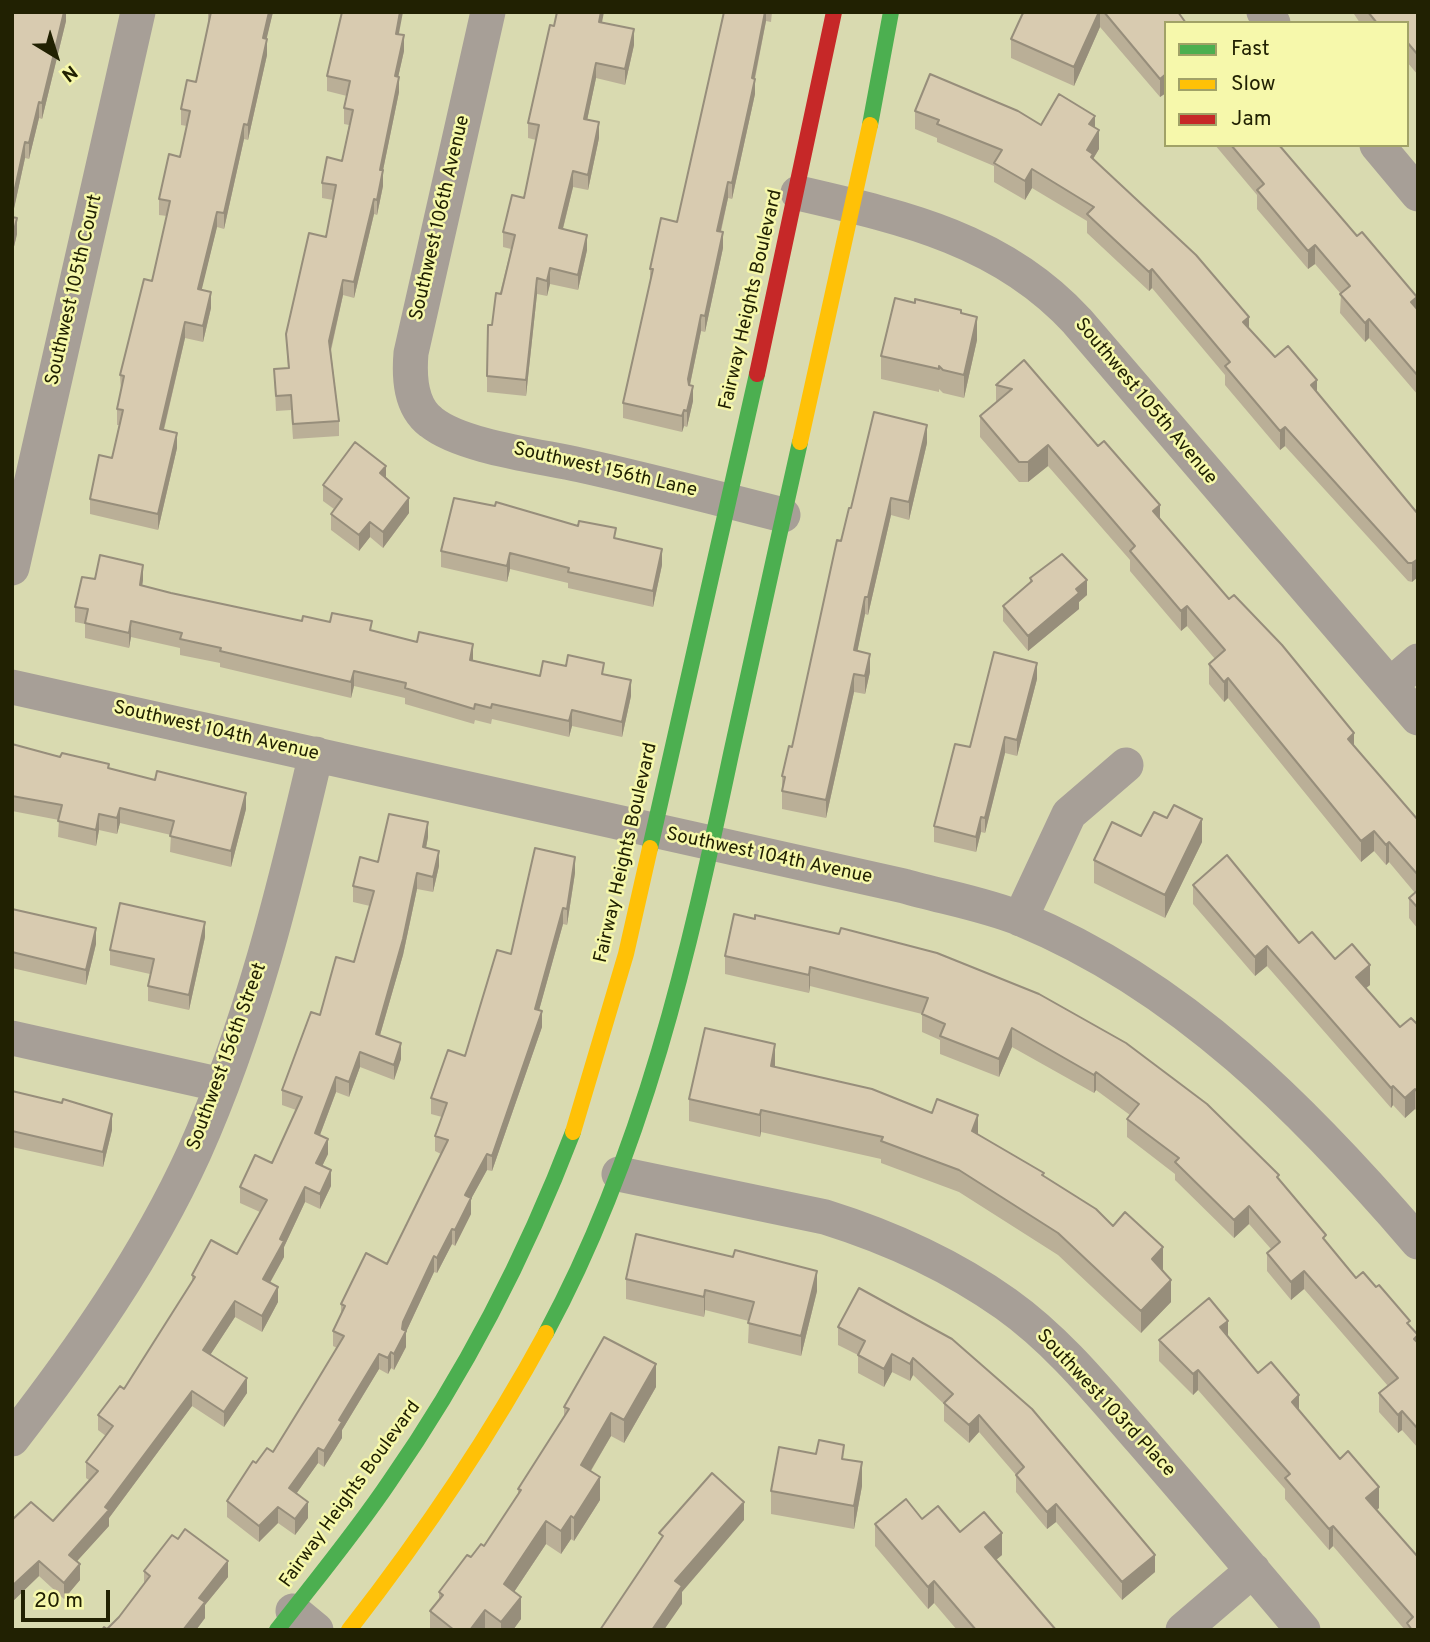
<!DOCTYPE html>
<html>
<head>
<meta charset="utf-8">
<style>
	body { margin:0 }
	#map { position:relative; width:1430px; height:1642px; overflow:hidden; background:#d9dab0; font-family:Overpass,sans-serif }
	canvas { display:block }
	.frame { position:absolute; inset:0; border:14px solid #212102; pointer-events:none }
	.legend { position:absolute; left:1164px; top:21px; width:245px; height:126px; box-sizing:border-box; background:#f6f8ab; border:2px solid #a1a267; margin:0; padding:9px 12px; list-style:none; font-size:21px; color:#212102 }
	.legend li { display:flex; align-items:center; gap:14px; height:35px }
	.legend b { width:35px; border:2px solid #a1a267 }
	.north { position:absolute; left:21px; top:21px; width:70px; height:70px; -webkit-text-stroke:5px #f6f8ab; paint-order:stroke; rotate:142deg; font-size:19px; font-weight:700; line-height:28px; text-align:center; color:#212102 }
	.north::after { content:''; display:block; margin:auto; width:24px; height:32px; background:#212102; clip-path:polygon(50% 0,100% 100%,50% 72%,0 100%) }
	.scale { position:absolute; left:21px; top:1590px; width:89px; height:32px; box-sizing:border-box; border:4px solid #212102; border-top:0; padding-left:9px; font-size:21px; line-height:24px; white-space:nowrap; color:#212102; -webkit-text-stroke:5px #f6f8ab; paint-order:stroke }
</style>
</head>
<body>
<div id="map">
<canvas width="1430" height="1642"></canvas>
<div class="frame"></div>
<ul class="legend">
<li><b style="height:9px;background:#4caf50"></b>Fast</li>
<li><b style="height:9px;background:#ffc107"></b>Slow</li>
<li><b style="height:9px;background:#c62828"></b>Jam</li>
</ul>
<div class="north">N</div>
<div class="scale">20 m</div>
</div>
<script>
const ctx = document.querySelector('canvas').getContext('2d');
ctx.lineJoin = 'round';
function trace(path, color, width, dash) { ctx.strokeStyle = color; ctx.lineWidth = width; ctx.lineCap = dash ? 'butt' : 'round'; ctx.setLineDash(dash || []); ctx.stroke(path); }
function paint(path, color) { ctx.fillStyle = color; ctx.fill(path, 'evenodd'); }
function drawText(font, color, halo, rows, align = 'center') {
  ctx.font = font + ' Overpass,sans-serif'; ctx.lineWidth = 5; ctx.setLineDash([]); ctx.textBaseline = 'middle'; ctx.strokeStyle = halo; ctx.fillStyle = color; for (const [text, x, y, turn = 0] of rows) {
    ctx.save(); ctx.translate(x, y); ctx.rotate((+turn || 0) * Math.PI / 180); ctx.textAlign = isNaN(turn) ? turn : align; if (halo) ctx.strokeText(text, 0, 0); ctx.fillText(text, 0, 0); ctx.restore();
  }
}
const street = new Path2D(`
	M 488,12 L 411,353 C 409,377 410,406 431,422 C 462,447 540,456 580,465 C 648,480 716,498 783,515
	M 1264,12 L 1273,23
	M 1377,145 L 1418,194
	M 798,193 C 902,217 1002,239 1077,321 L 1418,718
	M 12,568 L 138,12
	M 1390,685 L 1418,661
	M 12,687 L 904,886 C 942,897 984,904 1021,919 C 1183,986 1306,1112 1418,1242
	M 1020,919 L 1069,814 L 1126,765
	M 12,1038 L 222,1085
	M 619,1174 L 825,1217 C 889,1237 951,1265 1006,1304 C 1058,1341 1099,1392 1141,1440 C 1195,1502 1249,1566 1303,1630
	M 12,1439 C 81,1350 147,1256 194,1153 C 251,1026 284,890 316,754
	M 293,1611 L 316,1630
	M 1183,1630 L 1253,1570`);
const fast = new Path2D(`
	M 870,125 L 891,12
	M 650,848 L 757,374
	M 546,1333 C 644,1151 689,953 731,754 C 753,650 777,546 800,442
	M 277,1630 C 315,1581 355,1533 390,1481 C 465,1373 526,1255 573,1132`);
const slow = new Path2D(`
	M 800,442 L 870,125
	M 573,1132 L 626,954 L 650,848
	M 349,1630 C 423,1535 489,1438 546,1333`);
const jam = new Path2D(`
	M 757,374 L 834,12`);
const wall = new Path2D(`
	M 12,12 L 66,12 L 66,21 L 42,119 L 39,118 L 29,159 L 25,158 L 12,217 L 17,234 L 12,255 Z
	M 208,12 L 273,12 L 266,39 L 267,55 L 248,140 L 244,139 L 224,229 L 217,227 L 201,290 L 211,308 L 203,342 L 185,338 L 164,430 L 177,448 L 158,530 L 90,514 L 90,499 L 112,458 L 119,425 L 117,425 L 117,409 L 121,391 L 120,375 L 152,281 L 167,216 L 159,215 L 159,199 L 180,157 L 187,126 L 181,125 L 181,109 L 196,82 L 209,23 L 208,23 Z
	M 710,12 L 772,12 L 771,22 L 766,21 L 755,79 L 755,94 L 732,199 L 728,198 L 721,232 L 723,248 L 705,332 L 701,331 L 690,385 L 693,401 L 687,427 L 684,426 L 682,432 L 623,418 L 623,403 L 650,284 L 650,269 L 677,222 L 724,14 Z
	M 1024,12 L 1178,12 L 1166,23 L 1166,93 L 1160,97 L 1100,27 L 1074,86 L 1011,58 L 1011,39 Z
	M 1354,12 L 1418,12 L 1418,75 L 1407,62 L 1407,23 L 1360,23 L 1354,14 Z
	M 602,23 L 634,45 L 625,85 L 596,78 L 587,120 L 599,138 L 588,190 L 573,187 L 563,229 L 587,250 L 578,290 L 550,284 L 547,296 L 537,294 L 526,396 L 487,392 L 487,376 L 492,325 L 511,249 L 503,247 L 503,232 L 524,198 L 536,140 L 528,138 L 528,123 L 554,26 Z
	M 399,34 L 404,51 L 398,77 L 399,92 L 383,170 L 383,186 L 377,215 L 374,214 L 354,298 L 343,295 L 331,351 L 339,421 L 339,436 L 293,439 L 291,410 L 276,411 L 274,369 L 288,368 L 286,334 L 326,237 L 333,200 L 322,198 L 322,183 L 342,161 L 349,125 L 344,124 L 344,108 L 347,96 L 327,91 L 327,76 Z
	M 915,111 L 1041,125 L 1095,128 L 1099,149 L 1093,159 L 1249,328 L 1275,357 L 1317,393 L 1418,514 L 1412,582 L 1408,581 L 1285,446 L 1280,450 L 1225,385 L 1225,375 L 1152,288 L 1149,291 L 1087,233 L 1087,221 L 1032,188 L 1025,200 L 994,182 L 994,166 L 937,142 L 937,138 L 915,129 Z
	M 1215,145 L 1279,145 L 1418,310 L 1418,395 L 1369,338 L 1365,342 L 1340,313 L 1341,294 L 1315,264 L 1308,269 L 1257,209 L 1257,195 Z
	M 961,314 L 977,340 L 964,398 L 943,393 L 939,389 L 939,392 L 881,379 L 881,356 Z
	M 1024,360 L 1418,820 L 1418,929 L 1409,918 L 1409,898 L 1415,893 L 1389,862 L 1386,865 L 1374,851 L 1361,862 L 1228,698 L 1224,702 L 1209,684 L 1209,664 L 1215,659 L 1187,626 L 1181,631 L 1130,571 L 1130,560 L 1048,466 L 1028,482 L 1019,482 L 980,437 L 980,416 L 996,403 L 996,385 Z
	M 927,443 L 909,520 L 891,515 L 868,615 L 865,614 L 857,651 L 870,672 L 865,694 L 854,692 L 826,818 L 782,809 L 782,776 L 792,747 L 841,541 L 851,508 Z
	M 386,477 L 409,513 L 383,548 L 370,537 L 359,551 L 331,530 L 331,514 L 334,509 L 323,501 L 323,485 Z
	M 616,539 L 662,565 L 653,607 L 568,588 L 568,583 L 510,569 L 507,582 L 441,567 L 441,551 Z
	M 1030,578 L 1087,595 L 1079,602 L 1079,609 L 1028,651 L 1003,621 L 1003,606 L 1030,583 Z
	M 95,579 L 143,580 L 142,585 L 171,593 L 302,621 L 372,631 L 473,660 L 540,676 L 604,674 L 631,696 L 622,737 L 572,726 L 569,737 L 492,719 L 491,724 L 475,720 L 474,724 L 405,704 L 405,698 L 354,686 L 351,698 L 220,667 L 220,663 L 180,655 L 180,648 L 131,637 L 129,648 L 85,638 L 85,624 L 75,622 L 75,607 Z
	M 1037,679 L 1017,756 L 1005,753 L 985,833 L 981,832 L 976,852 L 934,842 L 934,826 L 970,747 Z
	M 12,744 L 109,769 L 246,809 L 231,867 L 170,852 L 171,835 L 120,823 L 117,834 L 99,830 L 96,846 L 58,837 L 59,820 L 12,811 Z
	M 1167,818 L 1202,842 L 1165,918 L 1094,883 L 1094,860 L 1141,836 Z
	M 428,837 L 426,848 L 439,866 L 433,892 L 417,889 L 403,955 L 380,1035 L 401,1059 L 394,1080 L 360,1067 L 349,1097 L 336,1092 L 320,1135 L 328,1154 L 322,1166 L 331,1186 L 320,1209 L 305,1202 L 284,1247 L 284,1257 L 270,1283 L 278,1302 L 262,1332 L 235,1317 L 210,1355 L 247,1393 L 224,1427 L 192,1406 L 109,1518 L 109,1526 L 77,1561 L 80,1580 L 64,1599 L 39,1576 L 12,1602 L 12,1520 L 53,1521 L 89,1480 L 86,1478 L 86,1462 L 106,1436 L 98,1430 L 98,1415 L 124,1389 L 192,1282 L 192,1275 L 237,1254 L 260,1212 L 240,1203 L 240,1187 L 272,1163 L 296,1110 L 282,1105 L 282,1090 L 320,1015 L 354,962 L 370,906 L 353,902 L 353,886 L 378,862 Z
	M 575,873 L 567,925 L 563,924 L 539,1010 L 542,1027 L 492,1171 L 487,1170 L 471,1199 L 471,1214 L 455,1246 L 452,1244 L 437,1273 L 434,1272 L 406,1332 L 406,1347 L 394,1370 L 391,1368 L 388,1374 L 379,1369 L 342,1430 L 342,1438 L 324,1467 L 318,1463 L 296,1494 L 308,1518 L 295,1535 L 278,1523 L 259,1542 L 227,1517 L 227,1501 L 256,1463 L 273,1452 L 337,1348 L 333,1346 L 333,1331 L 341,1315 L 341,1304 L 387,1264 L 441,1154 L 435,1151 L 435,1136 L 442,1117 L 431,1114 L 431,1098 L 465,1056 L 511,954 Z
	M 1193,885 L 1299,943 L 1335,959 L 1370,985 L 1366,988 L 1400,1027 L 1418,1025 L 1418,1112 L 1415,1109 L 1405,1118 L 1393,1105 L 1391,1108 L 1267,966 L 1255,976 L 1193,904 Z
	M 12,909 L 96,944 L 86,985 L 12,968 Z
	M 755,919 L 937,953 L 1279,1179 L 1326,1241 L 1356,1278 L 1410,1326 L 1418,1335 L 1418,1448 L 1402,1430 L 1398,1433 L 1379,1412 L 1379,1393 L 1388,1386 L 1304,1289 L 1291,1300 L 1267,1271 L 1267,1253 L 1271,1249 L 1249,1224 L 1234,1238 L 1175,1180 L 1175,1174 L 1127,1137 L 1127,1119 L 1130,1115 L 1096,1090 L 1094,1093 L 1012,1047 L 999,1077 L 940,1054 L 940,1040 L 922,1032 L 922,1014 L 810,986 L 809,993 L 725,974 L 725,956 Z
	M 205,937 L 189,1010 L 148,1001 L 148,986 L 150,974 L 110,965 L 110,950 Z
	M 775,1067 L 978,1134 L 1044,1176 L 1113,1226 L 1163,1269 L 1171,1302 L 1141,1333 L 1058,1255 L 959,1192 L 881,1163 L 881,1159 L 761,1132 L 760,1137 L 689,1121 L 689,1099 Z
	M 12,1091 L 112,1130 L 103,1167 L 12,1147 Z
	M 626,1279 L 817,1291 L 801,1356 L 748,1343 L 749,1321 L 705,1310 L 704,1317 L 626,1299 Z
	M 859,1288 L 1155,1572 L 1122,1600 L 1056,1522 L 1047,1529 L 1016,1492 L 1016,1475 L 979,1432 L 969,1443 L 944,1421 L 944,1404 L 913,1375 L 910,1381 L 892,1372 L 884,1387 L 858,1373 L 858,1355 L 838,1345 L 838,1327 Z
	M 1228,1337 L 1258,1373 L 1299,1411 L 1379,1508 L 1377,1510 L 1418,1630 L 1405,1630 L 1333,1546 L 1329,1550 L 1285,1499 L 1285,1489 L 1198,1390 L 1193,1395 L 1159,1361 L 1159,1340 Z
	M 656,1387 L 624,1443 L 611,1436 L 591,1471 L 600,1500 L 574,1541 L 571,1539 L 561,1554 L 546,1544 L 514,1592 L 521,1619 L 513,1630 L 430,1630 L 430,1611 L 439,1599 L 439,1592 L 471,1557 L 484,1546 L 518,1494 L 518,1489 L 564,1417 L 564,1407 Z
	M 844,1459 L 862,1486 L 854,1529 L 771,1514 L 771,1491 Z
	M 922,1519 L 960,1532 L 1002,1555 L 996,1560 L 1056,1630 L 957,1630 L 934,1603 L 928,1609 L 875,1546 L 875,1524 Z
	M 144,1571 L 228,1577 L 205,1605 L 205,1618 L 196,1630 L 102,1630 L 107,1629 L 119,1617 L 144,1583 Z`);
const shadedWall = new Path2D(`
	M 64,12 L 66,12 L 66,21 L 42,119 L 42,103 Z
	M 269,12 L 273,12 L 263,54 L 263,38 Z
	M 400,12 L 403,12 L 396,49 L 396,34 Z
	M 601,12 L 604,12 L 599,38 L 599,22 Z
	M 765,12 L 766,12 L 766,21 L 752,91 L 755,79 L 755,94 L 732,199 L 732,183 Z
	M 1099,12 L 1100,12 L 1100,27 L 1074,86 L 1074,67 Z
	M 634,29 L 634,45 L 625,85 L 625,69 Z
	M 404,35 L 404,51 L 395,91 L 395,76 Z
	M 267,39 L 267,55 L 248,140 L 248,125 Z
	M 596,63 L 596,78 L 584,135 L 584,119 Z
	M 1166,74 L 1166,93 L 1160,97 L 1160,79 Z
	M 399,77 L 399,92 L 380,185 L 380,170 Z
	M 39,102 L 39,118 L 29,159 L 29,143 Z
	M 1095,116 L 1095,134 L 1089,124 Z
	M 599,122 L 599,138 L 588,190 L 588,175 Z
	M 244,124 L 244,139 L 224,229 L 224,213 Z
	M 1099,130 L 1099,149 L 1093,159 L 1087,150 Z
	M 25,142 L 25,158 L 12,218 L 12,202 Z
	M 1032,169 L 1032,188 L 1025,200 L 1025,181 Z
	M 383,170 L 383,186 L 377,215 L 377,200 Z
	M 573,171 L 573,187 L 559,244 L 559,228 Z
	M 728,182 L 728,198 L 717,247 L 717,231 Z
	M 374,199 L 374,214 L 354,298 L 354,282 Z
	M 217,212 L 217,227 L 198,305 L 198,289 Z
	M 17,218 L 17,234 L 12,255 L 12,239 Z
	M 723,232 L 723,248 L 705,332 L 705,316 Z
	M 587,235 L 587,250 L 578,290 L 578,275 Z
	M 1315,245 L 1315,264 L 1308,269 L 1308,251 Z
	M 550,268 L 550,284 L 547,296 L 547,281 Z
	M 1152,269 L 1152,288 L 1149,291 L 1149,272 Z
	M 537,278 L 537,294 L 526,396 L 526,380 Z
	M 343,280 L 343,295 L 329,357 L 329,341 Z
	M 211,292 L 211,308 L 203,342 L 203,326 Z
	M 1417,297 L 1417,316 L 1411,302 Z
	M 701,315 L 701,331 L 688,394 L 688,379 Z
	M 977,317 L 977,340 L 964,398 L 964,375 Z
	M 1249,317 L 1249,336 L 1243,322 Z
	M 1369,319 L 1369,338 L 1365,342 L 1365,323 Z
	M 185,322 L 185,338 L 160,445 L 160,429 Z
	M 1317,380 L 1317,398 L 1311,385 Z
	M 693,386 L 693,401 L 687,427 L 687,411 Z
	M 684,410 L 684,426 L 682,432 L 682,416 Z
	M 927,425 L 927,443 L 909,520 L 909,502 Z
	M 1285,427 L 1285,446 L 1280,450 L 1280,431 Z
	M 177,433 L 177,448 L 158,530 L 158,514 Z
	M 1048,445 L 1048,466 L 1028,482 L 1028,462 Z
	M 386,466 L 386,482 L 380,473 Z
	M 409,498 L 409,513 L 383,548 L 383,532 Z
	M 891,498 L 891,515 L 868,615 L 868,597 Z
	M 1160,505 L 1160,525 L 1153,511 Z
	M 370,522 L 370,537 L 359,551 L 359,535 Z
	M 662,549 L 662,565 L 653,607 L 653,591 Z
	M 510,553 L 510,569 L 507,582 L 507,566 Z
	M 1418,559 L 1418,577 L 1412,582 L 1412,563 Z
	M 143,565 L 143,580 L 140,600 L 140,585 Z
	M 1087,580 L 1087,595 L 1079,602 L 1079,609 L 1028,651 L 1028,636 L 1076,589 Z
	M 865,597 L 865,614 L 854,668 L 854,650 Z
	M 1187,606 L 1187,626 L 1181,631 L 1181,611 Z
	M 131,621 L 131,637 L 129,648 L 129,633 Z
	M 473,644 L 473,659 L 470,675 L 470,660 Z
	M 870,654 L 870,672 L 865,694 L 865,676 Z
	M 1037,663 L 1037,679 L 1017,756 L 1017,740 Z
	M 354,671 L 354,686 L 351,698 L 351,682 Z
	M 854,674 L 854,692 L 826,818 L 826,800 Z
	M 1228,678 L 1228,698 L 1224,702 L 1224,682 Z
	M 631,680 L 631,696 L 622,737 L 622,722 Z
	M 572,710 L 572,726 L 569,737 L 569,721 Z
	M 1354,733 L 1354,754 L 1348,739 Z
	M 1005,737 L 1005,753 L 985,833 L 985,818 Z
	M 246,793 L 246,809 L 231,867 L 231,851 Z
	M 120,808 L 120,823 L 117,834 L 117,818 Z
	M 99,814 L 99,830 L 96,846 L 96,830 Z
	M 981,817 L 981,832 L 976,852 L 976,837 Z
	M 1202,819 L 1202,842 L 1165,918 L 1165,895 Z
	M 428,822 L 428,837 L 423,863 L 423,847 Z
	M 1374,831 L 1374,851 L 1361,862 L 1361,841 Z
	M 1389,842 L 1389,862 L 1386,865 L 1386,845 Z
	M 439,851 L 439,866 L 433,892 L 433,877 Z
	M 575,857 L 575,873 L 567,925 L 567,909 Z
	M 417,873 L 417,889 L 403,955 L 376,1049 L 376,1034 Z
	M 563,908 L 563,924 L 535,1025 L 535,1009 Z
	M 205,922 L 205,937 L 189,1010 L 189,995 Z
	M 96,928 L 96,944 L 86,985 L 86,970 Z
	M 1267,946 L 1267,966 L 1255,976 L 1255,957 Z
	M 1370,965 L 1370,985 L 1356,996 L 1356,977 Z
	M 810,967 L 810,986 L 809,993 L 809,975 Z
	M 542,1011 L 542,1027 L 492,1171 L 492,1156 Z
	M 1012,1028 L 1012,1047 L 999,1077 L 999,1059 Z
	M 401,1043 L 401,1059 L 394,1080 L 394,1065 Z
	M 775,1044 L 775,1066 L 771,1088 L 771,1066 Z
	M 360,1052 L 360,1067 L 349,1097 L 349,1082 Z
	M 1096,1072 L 1096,1090 L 1094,1093 L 1094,1075 Z
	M 336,1077 L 336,1092 L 315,1148 L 315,1133 Z
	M 1393,1086 L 1393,1105 L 1391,1108 L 1391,1088 Z
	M 1415,1089 L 1415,1109 L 1405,1118 L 1405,1098 Z
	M 761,1110 L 761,1132 L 760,1137 L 760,1115 Z
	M 112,1114 L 112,1130 L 103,1167 L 103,1152 Z
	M 978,1115 L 978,1137 L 972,1131 Z
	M 328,1139 L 328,1154 L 316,1179 L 316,1163 Z
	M 487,1154 L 487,1170 L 471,1199 L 471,1214 L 455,1246 L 455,1230 L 465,1195 Z
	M 331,1170 L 331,1186 L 320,1209 L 320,1194 Z
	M 305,1187 L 305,1202 L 284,1247 L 284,1257 L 263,1295 L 263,1279 L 280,1239 Z
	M 1249,1206 L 1249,1224 L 1234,1238 L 1234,1220 Z
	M 452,1229 L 452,1244 L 437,1273 L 437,1258 Z
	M 1163,1247 L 1163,1269 L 1152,1281 L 1152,1259 Z
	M 434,1256 L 434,1272 L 406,1332 L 406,1347 L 394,1370 L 394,1354 L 403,1322 Z
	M 817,1271 L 817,1291 L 801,1356 L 801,1336 Z
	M 1304,1271 L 1304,1289 L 1291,1300 L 1291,1282 Z
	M 1171,1280 L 1171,1302 L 1141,1333 L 1141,1311 Z
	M 278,1287 L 278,1302 L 262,1332 L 262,1316 Z
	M 705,1290 L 705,1310 L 704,1317 L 704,1297 Z
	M 235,1301 L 235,1317 L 203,1366 L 203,1350 Z
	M 1228,1321 L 1228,1342 L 1220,1327 Z
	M 391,1352 L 391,1368 L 388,1374 L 388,1358 Z
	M 379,1354 L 379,1369 L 342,1430 L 342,1438 L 324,1467 L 324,1451 L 339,1420 Z
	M 892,1354 L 892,1372 L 884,1387 L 884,1369 Z
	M 913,1358 L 913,1375 L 910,1381 L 910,1364 Z
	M 656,1364 L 656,1387 L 624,1443 L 624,1420 Z
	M 1198,1370 L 1198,1390 L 1193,1395 L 1193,1374 Z
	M 247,1378 L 247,1393 L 224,1427 L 224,1412 Z
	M 192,1391 L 192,1406 L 109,1518 L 109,1526 L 69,1570 L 69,1555 Z
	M 1299,1395 L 1299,1416 L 1292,1402 Z
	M 1402,1411 L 1402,1430 L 1398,1433 L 1398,1415 Z
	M 611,1413 L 611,1436 L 581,1487 L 581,1465 Z
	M 979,1415 L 979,1432 L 969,1443 L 969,1425 Z
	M 318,1448 L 318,1463 L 289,1504 L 289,1488 Z
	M 862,1462 L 862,1486 L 854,1529 L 854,1506 Z
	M 600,1477 L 600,1500 L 574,1541 L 574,1518 Z
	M 1379,1487 L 1379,1508 L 1366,1518 L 1366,1498 Z
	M 308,1502 L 308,1518 L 295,1535 L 295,1519 Z
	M 744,1502 L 744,1520 L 682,1592 L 682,1604 L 664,1630 L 652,1630 L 675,1581 Z
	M 1056,1504 L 1056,1522 L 1047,1529 L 1047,1512 Z
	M 278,1507 L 278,1523 L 259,1542 L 259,1526 Z
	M 571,1516 L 571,1539 L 561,1554 L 561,1531 Z
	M 546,1521 L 546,1544 L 504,1607 L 504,1584 Z
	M 1333,1526 L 1333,1546 L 1329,1550 L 1329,1529 Z
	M 1002,1533 L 1002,1555 L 985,1569 L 985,1547 Z
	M 1155,1555 L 1155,1572 L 1122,1600 L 1122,1582 Z
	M 39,1561 L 39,1576 L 12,1602 L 12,1586 Z
	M 228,1561 L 228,1577 L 205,1605 L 205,1618 L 196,1630 L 183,1630 L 199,1598 Z
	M 80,1564 L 80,1580 L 64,1599 L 64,1583 Z
	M 934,1581 L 934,1603 L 928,1609 L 928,1587 Z
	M 521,1597 L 521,1619 L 513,1630 L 501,1630 L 501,1622 Z
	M 485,1610 L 485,1630 L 470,1630 Z`);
const building = new Path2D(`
	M 12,12 L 64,12 L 42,103 L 39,102 L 29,143 L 25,142 L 12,202 Z
	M 211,12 L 269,12 L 263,38 L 267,39 L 248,125 L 244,124 L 224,213 L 217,212 L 198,289 L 211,292 L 203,326 L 185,322 L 160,429 L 177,433 L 158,514 L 90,499 L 99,455 L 112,458 L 123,410 L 117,409 L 124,376 L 120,375 L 144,279 L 152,281 L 170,201 L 159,199 L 169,154 L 180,157 L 190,111 L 181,109 L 187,80 L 196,82 Z
	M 342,12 L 400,12 L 396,34 L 404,35 L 395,76 L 399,77 L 380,170 L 383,170 L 377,200 L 374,199 L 354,282 L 343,280 L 329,341 L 339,421 L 293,424 L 291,395 L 276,396 L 274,369 L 289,368 L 286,334 L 309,233 L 326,237 L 336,185 L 322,183 L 327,157 L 342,161 L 353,110 L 344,108 L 350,81 L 327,76 Z
	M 557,12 L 601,12 L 599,22 L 634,29 L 625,69 L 596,63 L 584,119 L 599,122 L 588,175 L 573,171 L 559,228 L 587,235 L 578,275 L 550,268 L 547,281 L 537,278 L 526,380 L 487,376 L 488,325 L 492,325 L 496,293 L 501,294 L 515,235 L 503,232 L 512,195 L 524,198 L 539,125 L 528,123 L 550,25 L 554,26 Z
	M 724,12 L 765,12 L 752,78 L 755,79 L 732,183 L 728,182 L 717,231 L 723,232 L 705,316 L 701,315 L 688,379 L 689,385 L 693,386 L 687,411 L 684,410 L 682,416 L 623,403 L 653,269 L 650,269 L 661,218 L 677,222 Z
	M 1024,12 L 1099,12 L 1074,67 L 1011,39 L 1022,15 Z
	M 1104,12 L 1178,12 L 1186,23 L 1166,23 L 1166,74 L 1160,79 Z
	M 1368,12 L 1418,12 L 1418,55 L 1407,42 L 1407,23 L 1377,23 Z
	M 930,74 L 1018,111 L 1041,125 L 1059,94 L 1095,116 L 1089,124 L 1099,130 L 1087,150 L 1093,154 L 1091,157 L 1196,255 L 1249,317 L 1243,322 L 1275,357 L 1288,346 L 1317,380 L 1311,385 L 1418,514 L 1418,559 L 1412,563 L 1408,563 L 1285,427 L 1280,431 L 1225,366 L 1230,362 L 1152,269 L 1149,272 L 1087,214 L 1094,207 L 1032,169 L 1025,181 L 994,163 L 1002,150 L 937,124 L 939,120 L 915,111 Z
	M 1231,145 L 1279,145 L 1357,236 L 1362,232 L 1417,297 L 1411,302 L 1418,310 L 1418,376 L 1369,319 L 1365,323 L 1340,294 L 1350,286 L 1315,245 L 1308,251 L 1257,190 L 1264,184 Z
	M 12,217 L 17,218 L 12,239 Z
	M 895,298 L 915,303 L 915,299 L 961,310 L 961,313 L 977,317 L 964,375 L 943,370 L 939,366 L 939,369 L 881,356 Z
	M 1024,360 L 1098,446 L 1104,441 L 1160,505 L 1153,511 L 1229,599 L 1234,595 L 1282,645 L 1354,733 L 1348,739 L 1418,820 L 1418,875 L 1389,842 L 1386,845 L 1374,831 L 1361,841 L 1228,678 L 1224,682 L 1209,664 L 1225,650 L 1187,606 L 1181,611 L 1130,551 L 1135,546 L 1048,445 L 1028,462 L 1019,462 L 980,416 L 1012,389 L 996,385 Z
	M 874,412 L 927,425 L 909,502 L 891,498 L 868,597 L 865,597 L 854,650 L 870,654 L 865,676 L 854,674 L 826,800 L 782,791 L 785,777 L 782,776 L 789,746 L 792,747 L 837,540 L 841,541 L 849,508 L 851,508 Z
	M 355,442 L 386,466 L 380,473 L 409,498 L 383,532 L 370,522 L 359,535 L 331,514 L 342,499 L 323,485 Z
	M 454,498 L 495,506 L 496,502 L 578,526 L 579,521 L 616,528 L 614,538 L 662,549 L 653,591 L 568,572 L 569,568 L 510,553 L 507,566 L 441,551 Z
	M 1062,554 L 1087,580 L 1076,589 L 1079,593 L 1028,636 L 1003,606 L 1032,581 L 1030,578 Z
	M 100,555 L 143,565 L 140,585 L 171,593 L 302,621 L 303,616 L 330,622 L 332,613 L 372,621 L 370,630 L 417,642 L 419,632 L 473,644 L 470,660 L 540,676 L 543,661 L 566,666 L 568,655 L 604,663 L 602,674 L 631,680 L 622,722 L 572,710 L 569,721 L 492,704 L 491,708 L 475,704 L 474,709 L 405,688 L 406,683 L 354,671 L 351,682 L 220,651 L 221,648 L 180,639 L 182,633 L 131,621 L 129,633 L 85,623 L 88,609 L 75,607 L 82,577 L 95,579 Z
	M 994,652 L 1037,663 L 1017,740 L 1005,737 L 985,818 L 981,817 L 976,837 L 934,826 L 955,744 L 970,747 Z
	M 12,744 L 60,757 L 62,753 L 109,764 L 108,768 L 155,780 L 157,771 L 246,793 L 231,851 L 170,836 L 174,821 L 120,808 L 117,818 L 99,814 L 96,830 L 58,821 L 62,805 L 12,796 Z
	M 1174,805 L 1202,819 L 1165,895 L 1094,860 L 1112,822 L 1141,836 L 1154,812 L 1167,818 Z
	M 389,814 L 428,822 L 423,847 L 439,851 L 433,877 L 417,873 L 403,939 L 376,1034 L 401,1043 L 394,1065 L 360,1052 L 349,1082 L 336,1077 L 315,1133 L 328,1139 L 316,1163 L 331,1170 L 320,1194 L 305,1187 L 280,1239 L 284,1241 L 263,1279 L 278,1287 L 262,1316 L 235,1301 L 203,1350 L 247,1378 L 224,1412 L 192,1391 L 105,1507 L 109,1510 L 69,1555 L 80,1564 L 64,1583 L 39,1561 L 12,1586 L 12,1520 L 31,1502 L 53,1521 L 98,1471 L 86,1462 L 113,1426 L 98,1415 L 120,1386 L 124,1389 L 195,1277 L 192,1275 L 211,1240 L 237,1254 L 267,1200 L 240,1187 L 255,1155 L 272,1163 L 302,1097 L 282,1090 L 311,1012 L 320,1015 L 336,957 L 354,962 L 374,891 L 353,886 L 360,857 L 378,862 Z
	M 535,848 L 575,857 L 567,909 L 563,908 L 535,1009 L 542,1011 L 492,1156 L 487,1154 L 465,1195 L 471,1198 L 455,1230 L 452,1229 L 437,1258 L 434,1256 L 403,1322 L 402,1329 L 406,1331 L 394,1354 L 391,1352 L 388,1358 L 379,1354 L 339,1420 L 342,1422 L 324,1451 L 318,1448 L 289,1488 L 308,1502 L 295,1519 L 278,1507 L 259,1526 L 227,1501 L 253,1461 L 256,1463 L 267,1448 L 273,1452 L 312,1389 L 344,1336 L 333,1331 L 345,1306 L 341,1304 L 366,1253 L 387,1264 L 448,1140 L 435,1136 L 447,1103 L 431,1098 L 448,1050 L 465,1056 L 497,950 L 511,954 Z
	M 1227,855 L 1299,943 L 1312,932 L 1335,959 L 1352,944 L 1370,965 L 1356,977 L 1400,1027 L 1411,1018 L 1418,1025 L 1418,1093 L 1415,1089 L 1405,1098 L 1393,1086 L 1391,1088 L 1267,946 L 1255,957 L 1193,885 Z
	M 1418,890 L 1418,908 L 1409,898 Z
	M 120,903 L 205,922 L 189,995 L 148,986 L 154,959 L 110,950 Z
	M 12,909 L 96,928 L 86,970 L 12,952 Z
	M 734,914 L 755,919 L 755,915 L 839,934 L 841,928 L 937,953 L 1039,994 L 1126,1043 L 1207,1104 L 1279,1175 L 1277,1177 L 1326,1235 L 1323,1238 L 1356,1278 L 1363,1272 L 1376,1287 L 1379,1285 L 1410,1321 L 1407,1323 L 1418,1335 L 1414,1339 L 1418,1343 L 1418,1429 L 1402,1411 L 1398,1415 L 1379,1393 L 1398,1378 L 1304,1271 L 1291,1282 L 1267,1253 L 1280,1242 L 1249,1206 L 1234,1220 L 1175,1162 L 1179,1158 L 1127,1119 L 1139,1104 L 1096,1072 L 1094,1075 L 1012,1028 L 999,1059 L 940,1036 L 945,1024 L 922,1014 L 928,998 L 810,967 L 809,975 L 725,956 Z
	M 705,1028 L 775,1044 L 771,1066 L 872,1089 L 932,1113 L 937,1099 L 978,1115 L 972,1131 L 1044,1173 L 1042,1175 L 1096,1209 L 1113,1226 L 1125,1212 L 1163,1247 L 1152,1259 L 1171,1280 L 1141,1311 L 1058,1233 L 959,1170 L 881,1141 L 883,1137 L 761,1110 L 760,1115 L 689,1099 Z
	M 12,1091 L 62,1103 L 63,1099 L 112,1114 L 103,1152 L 12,1131 Z
	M 636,1234 L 733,1257 L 735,1250 L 817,1271 L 801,1336 L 748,1323 L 754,1302 L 705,1290 L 704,1297 L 626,1279 Z
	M 859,1288 L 952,1339 L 1032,1409 L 1155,1555 L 1122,1582 L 1056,1504 L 1047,1512 L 1016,1475 L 1024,1467 L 979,1415 L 969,1425 L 944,1403 L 953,1394 L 913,1358 L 910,1364 L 892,1354 L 884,1369 L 858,1355 L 865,1341 L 838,1327 Z
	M 1209,1298 L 1228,1321 L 1220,1327 L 1258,1373 L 1271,1362 L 1299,1395 L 1292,1402 L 1340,1459 L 1348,1451 L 1379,1487 L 1366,1498 L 1418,1557 L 1418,1630 L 1412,1630 L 1407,1623 L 1413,1617 L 1333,1526 L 1329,1529 L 1285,1478 L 1290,1474 L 1198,1370 L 1193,1374 L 1159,1340 Z
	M 604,1337 L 656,1364 L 624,1420 L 611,1413 L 581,1465 L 600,1477 L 574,1518 L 571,1516 L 561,1531 L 546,1521 L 504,1584 L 521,1597 L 501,1622 L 485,1610 L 470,1630 L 454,1630 L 430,1611 L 443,1595 L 439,1592 L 467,1555 L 471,1557 L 481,1544 L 484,1546 L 521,1490 L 518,1489 L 569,1409 L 564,1407 Z
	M 819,1440 L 844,1445 L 842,1459 L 862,1462 L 854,1506 L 771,1491 L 779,1447 L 816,1454 Z
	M 712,1473 L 744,1502 L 675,1581 L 682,1586 L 652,1630 L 600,1630 L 663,1536 L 659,1533 Z
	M 906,1499 L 922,1519 L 938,1506 L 960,1532 L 984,1512 L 1002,1533 L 985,1547 L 1056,1630 L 976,1630 L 934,1581 L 928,1587 L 875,1524 Z
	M 185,1529 L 228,1561 L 199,1598 L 205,1602 L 183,1630 L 102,1630 L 104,1627 L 107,1629 L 119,1617 L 150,1576 L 144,1571 L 172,1535 L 178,1539 Z`);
const streetNames = [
	["Southwest 106th Avenue",441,218,-77],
	["Southwest 105th Court",75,290,-77],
	["Fairway Heights Boulevard",752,300,-77],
	["Southwest 105th Avenue",1145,402,50],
	["Southwest 156th Lane",605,471,13],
	["Southwest 104th Avenue",216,732,13],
	["Fairway Heights Boulevard",627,853,-77],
	["Southwest 104th Avenue",769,857,12],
	["Southwest 156th Street",228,1057,-70],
	["Southwest 103rd Place",1105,1404,47],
	["Fairway Heights Boulevard",351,1495,-54]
];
trace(street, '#a79f97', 35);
trace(fast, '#4caf50', 16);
trace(slow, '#ffc107', 16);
trace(jam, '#c62828', 16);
paint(wall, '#baaf97');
paint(shadedWall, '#978e7b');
paint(building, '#d8cbb0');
trace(building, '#978e7b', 2);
drawText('19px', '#212102', '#f6f8ab', streetNames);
</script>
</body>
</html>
